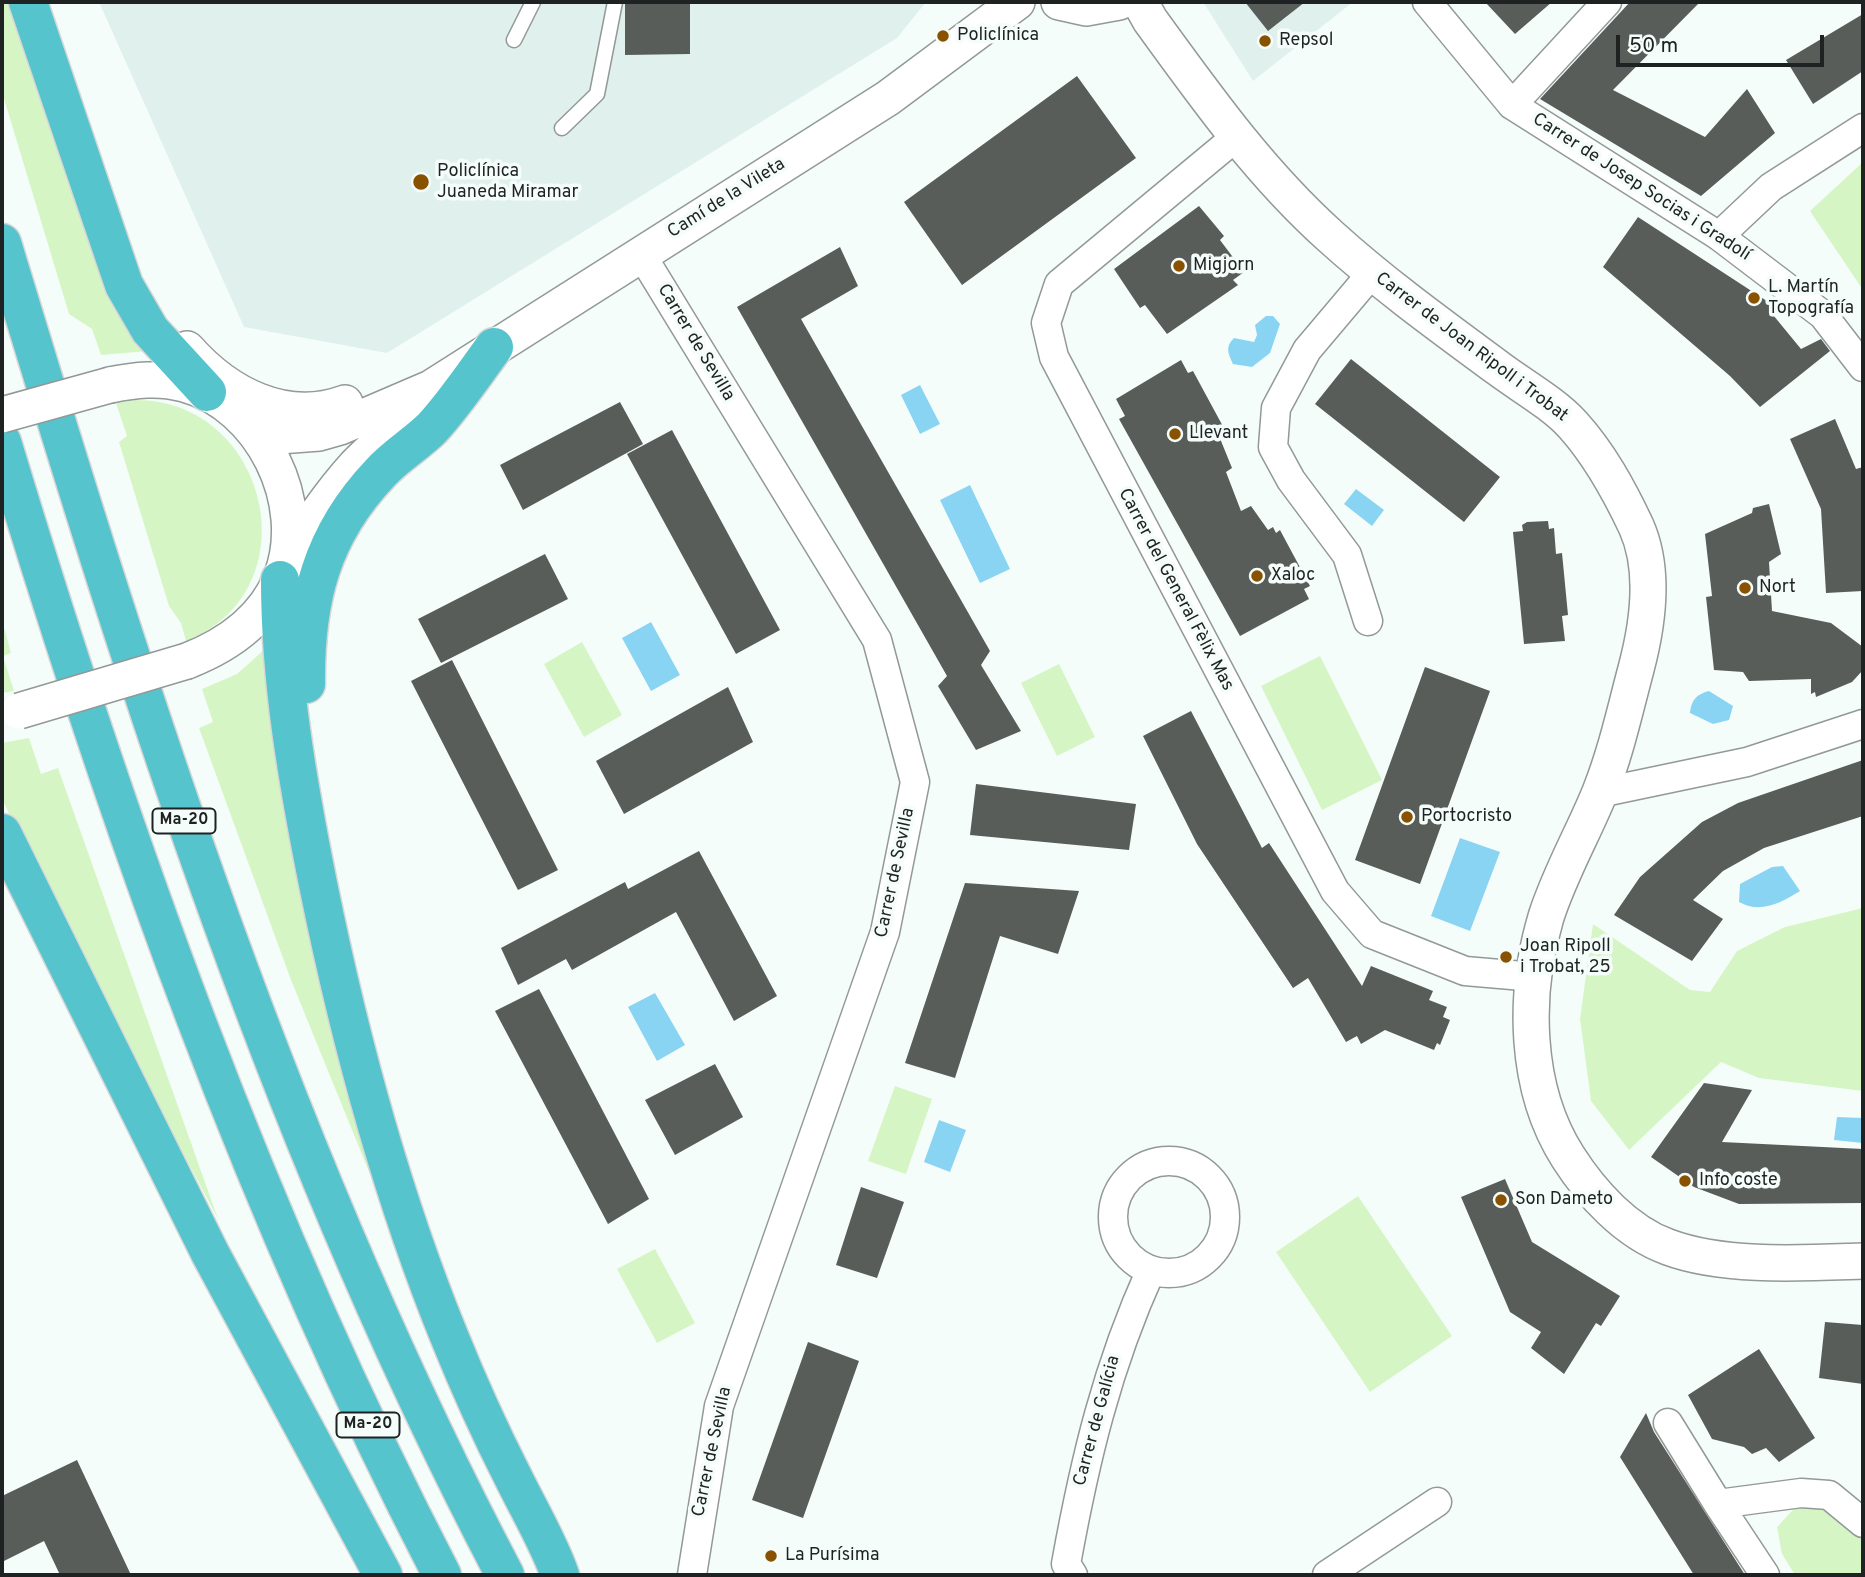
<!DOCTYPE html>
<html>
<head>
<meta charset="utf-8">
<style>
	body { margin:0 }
	#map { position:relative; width:1865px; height:1577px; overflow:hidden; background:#f5fdfb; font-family:Overpass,sans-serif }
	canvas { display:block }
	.frame { position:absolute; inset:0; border:4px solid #1f2222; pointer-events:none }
	.scale { position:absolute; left:1616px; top:35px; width:208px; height:32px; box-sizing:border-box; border:4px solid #1f2222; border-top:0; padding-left:9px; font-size:21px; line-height:24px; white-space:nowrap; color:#1f2222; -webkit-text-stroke:5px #f5fdfb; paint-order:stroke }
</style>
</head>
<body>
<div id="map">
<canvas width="1865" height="1577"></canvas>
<div class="frame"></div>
<div class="scale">50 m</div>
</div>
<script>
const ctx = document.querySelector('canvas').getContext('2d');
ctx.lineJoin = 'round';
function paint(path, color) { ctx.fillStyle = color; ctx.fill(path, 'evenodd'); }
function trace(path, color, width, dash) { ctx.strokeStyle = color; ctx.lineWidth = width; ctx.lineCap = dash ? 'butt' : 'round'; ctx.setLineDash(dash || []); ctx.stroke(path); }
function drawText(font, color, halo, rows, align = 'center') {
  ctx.font = font + ' Overpass,sans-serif'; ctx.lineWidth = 7; ctx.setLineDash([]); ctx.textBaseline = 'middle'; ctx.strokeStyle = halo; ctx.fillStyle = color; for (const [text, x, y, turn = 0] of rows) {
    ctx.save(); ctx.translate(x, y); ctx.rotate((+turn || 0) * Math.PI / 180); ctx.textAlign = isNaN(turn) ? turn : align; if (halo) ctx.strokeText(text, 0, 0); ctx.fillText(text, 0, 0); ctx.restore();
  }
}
const built = new Path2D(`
	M 99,2 L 926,2 L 897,38 L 387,353 L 244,327 Z
	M 1203,2 L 1353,2 L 1253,81 Z`);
const green = new Path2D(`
	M 2,2 L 12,2 L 148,351 L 101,355 L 92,329 L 69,314 L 2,92 Z
	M 1863,162 L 1863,290 L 1810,211 Z
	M 136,400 C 269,400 314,591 186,641 L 181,623 L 169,606 L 119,442 L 127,436 L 116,403 Z
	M 2,620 L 11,653 L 3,656 L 14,691 L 2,693 Z
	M 582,642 L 622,715 L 584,737 L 544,664 Z
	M 265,649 L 374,1184 L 291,980 L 199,728 L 213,722 L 202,689 L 237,674 Z
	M 1320,656 L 1382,780 L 1322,810 L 1261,686 Z
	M 1059,664 L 1095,737 L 1057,756 L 1021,683 Z
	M 29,738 L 41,774 L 58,768 L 218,1219 L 81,960 L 2,799 L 2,743 Z
	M 1863,908 L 1863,1091 L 1759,1078 L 1721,1062 L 1629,1150 L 1591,1101 L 1580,1019 L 1593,924 L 1690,990 L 1710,992 L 1737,951 L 1785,927 Z
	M 895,1086 L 932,1099 L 906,1174 L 868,1161 Z
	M 1358,1196 L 1452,1336 L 1370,1392 L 1276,1252 Z
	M 655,1249 L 695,1323 L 657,1343 L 617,1269 Z
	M 1802,1500 L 1828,1501 L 1862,1529 L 1863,1575 L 1795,1575 L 1782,1554 L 1777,1527 Z`);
const water = new Path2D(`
	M 1266,316 L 1273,316 L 1280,324 L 1270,353 L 1252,367 L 1233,364 C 1228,353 1225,347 1234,338 L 1254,342 L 1257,335 L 1255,325 Z
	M 920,385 L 940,424 L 920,434 L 901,395 Z
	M 970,485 L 1010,569 L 980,583 L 940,500 Z
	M 1356,489 L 1384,510 L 1372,526 L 1344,504 Z
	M 651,622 L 680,675 L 651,691 L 622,638 Z
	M 1709,691 L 1733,706 L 1729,720 L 1713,724 L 1690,713 C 1691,700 1697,694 1709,691 Z
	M 1460,838 L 1500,852 L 1470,931 L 1431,916 Z
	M 1783,866 L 1800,891 C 1781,903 1760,914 1739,902 L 1740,884 L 1772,867 Z
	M 655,993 L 685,1045 L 657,1061 L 628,1007 Z
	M 1837,1117 L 1863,1118 L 1863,1143 L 1834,1140 Z
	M 939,1120 L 966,1130 L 950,1172 L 924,1162 Z`);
const building = new Path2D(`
	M 625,2 L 690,2 L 690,54 L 625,55 Z
	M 1245,2 L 1305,2 L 1268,31 Z
	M 1485,2 L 1552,2 L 1515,34 Z
	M 1630,2 L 1700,2 L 1613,90 L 1705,137 L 1747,89 L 1775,133 L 1701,196 L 1540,99 Z
	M 1863,14 L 1863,71 L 1813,104 L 1786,60 Z
	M 1077,76 L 1136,158 L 962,285 L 904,202 Z
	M 1199,206 L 1224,236 L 1220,240 L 1244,272 L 1233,280 L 1238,285 L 1167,334 L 1145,305 L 1140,308 L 1114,269 Z
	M 1638,217 L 1773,305 L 1769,310 L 1801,349 L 1821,339 L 1830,351 L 1760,407 L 1730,376 L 1603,267 Z
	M 840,247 L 858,286 L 801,319 L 990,651 L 981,665 L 1021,731 L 976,750 L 938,686 L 947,676 L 737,307 Z
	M 1351,359 L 1500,477 L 1464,522 L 1315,404 Z
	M 1181,360 L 1188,373 L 1193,371 L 1226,432 L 1219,436 L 1232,468 L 1226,472 L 1241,511 L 1251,506 L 1268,530 L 1273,527 L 1276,533 L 1280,530 L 1310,586 L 1304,589 L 1309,599 L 1240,636 L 1119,419 L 1125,416 L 1116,399 Z
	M 620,402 L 643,444 L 523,510 L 500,465 Z
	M 1835,419 L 1856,469 L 1863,467 L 1863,591 L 1826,593 L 1821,509 L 1790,439 Z
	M 672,430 L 780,630 L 736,654 L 627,454 Z
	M 1769,504 L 1781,554 L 1769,562 L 1772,611 L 1831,623 L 1863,647 L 1863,670 L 1852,682 L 1816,697 L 1815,692 L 1811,694 L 1811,679 L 1749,681 L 1743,672 L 1714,670 L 1706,597 L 1712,596 L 1705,534 L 1752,513 L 1753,508 Z
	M 1548,521 L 1549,529 L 1554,528 L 1556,554 L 1562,553 L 1568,615 L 1562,616 L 1565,641 L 1524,644 L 1513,532 L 1523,531 L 1522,525 L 1527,522 Z
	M 545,554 L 568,599 L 441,663 L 418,619 Z
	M 452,660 L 558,870 L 518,890 L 411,681 Z
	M 1425,667 L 1490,691 L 1420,884 L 1355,860 Z
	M 728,687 L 753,742 L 624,814 L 596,761 Z
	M 1191,711 L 1262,848 L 1269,843 L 1362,986 L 1371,966 L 1433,991 L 1429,1000 L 1447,1007 L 1443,1017 L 1450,1020 L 1440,1045 L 1437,1043 L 1434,1050 L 1385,1030 L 1361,1044 L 1357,1036 L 1346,1042 L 1308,978 L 1293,988 L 1197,844 L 1143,736 Z
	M 1863,760 L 1863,816 L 1764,848 L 1723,871 L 1693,900 L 1723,919 L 1692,961 L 1614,915 L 1640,877 L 1702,822 L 1738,803 Z
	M 976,784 L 1136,804 L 1129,850 L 970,835 Z
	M 699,851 L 777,996 L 734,1021 L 676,912 L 572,970 L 566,959 L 518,985 L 501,948 L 625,882 L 628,889 Z
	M 965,883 L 1079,891 L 1058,954 L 1000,936 L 955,1078 L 905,1063 Z
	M 539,989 L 649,1199 L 608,1224 L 495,1011 Z
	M 715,1064 L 743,1117 L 675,1155 L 645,1100 Z
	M 1704,1083 L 1752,1090 L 1722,1142 L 1863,1149 L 1863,1203 L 1739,1204 L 1694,1187 L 1651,1157 Z
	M 1505,1179 L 1532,1242 L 1620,1296 L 1601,1326 L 1596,1323 L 1564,1374 L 1531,1348 L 1541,1332 L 1510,1312 L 1461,1197 Z
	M 861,1187 L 904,1202 L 877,1278 L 836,1265 Z
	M 1825,1322 L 1863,1325 L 1863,1384 L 1819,1378 Z
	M 808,1342 L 859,1361 L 803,1518 L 752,1500 Z
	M 1759,1349 L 1815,1438 L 1779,1462 L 1766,1448 L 1752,1454 L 1744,1447 L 1712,1439 L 1688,1395 Z
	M 1646,1413 L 1654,1432 L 1745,1575 L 1694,1575 L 1620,1457 Z
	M 77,1460 L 131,1575 L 60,1575 L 44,1541 L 2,1562 L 2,1496 Z`);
const service = new Path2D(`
	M 514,40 L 533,2
	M 562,128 L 597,94 L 615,2`);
const minor = new Path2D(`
	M 1427,2 L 1512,105 L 1719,236 L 1823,315 L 1863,367
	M 1512,105 L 1607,2
	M 1236,137 L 1059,284 L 1046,323 L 1054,357 L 1335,891 L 1372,934 L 1465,971 L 1535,977
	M 1719,236 L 1771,187 L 1863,128
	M 641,254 L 877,640 L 915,782 L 885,932 L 719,1406 L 692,1575
	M 1368,621 L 1347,555 L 1291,480 L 1273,447 L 1276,408 L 1307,350 L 1372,273
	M 1599,793 L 1747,762 L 1863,724
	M1113 1217a56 56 0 1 1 112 0a56 56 0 1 1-112 0Z
	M 1668,1423 L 1718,1504
	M 1073,1575 L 1066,1564 C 1085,1459 1107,1367 1151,1270
	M 1327,1575 L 1437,1502
	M 1765,1575 L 1718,1504 L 1801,1493 L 1829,1495 L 1863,1523`);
const tertiary = new Path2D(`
	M 1059,2 L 1086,8 L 1119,2
	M 1140,2 L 1150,20 C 1206,97 1259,172 1330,236 C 1383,284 1441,326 1498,368 C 1522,386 1553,403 1573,425 C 1600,455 1619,490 1636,526 C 1656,570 1648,624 1636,669 C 1625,710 1616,752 1600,792 C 1583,834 1560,873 1546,917 C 1523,994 1524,1088 1568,1157 C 1591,1193 1626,1232 1668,1247 C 1724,1268 1804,1263 1863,1261
	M 187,349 C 227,394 285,425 345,403
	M 110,385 C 135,380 159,377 184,384 C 262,405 310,503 281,578 C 264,620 228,645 187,661
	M 247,421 L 279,436 L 319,433 L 340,427 L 431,388 L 888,98 L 1017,2
	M 287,562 C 307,527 329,495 356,465 C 379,441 405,424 425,397`);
const motorway = new Path2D(`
	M 28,2 L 124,285 L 150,330 L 207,392
	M 2,243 C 140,699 282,1152 505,1575
	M 2,442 C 119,830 255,1215 442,1575
	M 280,580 C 280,683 298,784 318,884 C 349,1037 390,1191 449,1336 C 468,1383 489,1430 512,1475 C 528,1508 548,1541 560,1575
	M 306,684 C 305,601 321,535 380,473 C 395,456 416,444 432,428 C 455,403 474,374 494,347
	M 2,833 L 210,1253 L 383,1575`);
const tertiaryBridge = new Path2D(`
	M 2,415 L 110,385
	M 19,711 L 187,661`);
const markers = [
	[943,36,7,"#885200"],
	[1265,41,7,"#885200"],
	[421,182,9,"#885200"],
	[1179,266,7,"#885200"],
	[1754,298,7,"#885200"],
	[1175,434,7,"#885200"],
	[1257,576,7,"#885200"],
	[1745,588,7,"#885200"],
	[1407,817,7,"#885200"],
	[1506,957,7,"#885200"],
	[1685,1181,7,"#885200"],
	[1501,1200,7,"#885200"],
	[771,1556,7,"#885200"]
];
const shields = [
	[184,821,63],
	[368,1425,63]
];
const shieldNames = [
	["Ma-20",184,821],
	["Ma-20",368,1425]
];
const poiNames = [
	["Policlínica",957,36],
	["Repsol",1279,41],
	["Policlínica",437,172],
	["Juaneda Miramar",437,193],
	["Migjorn",1193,266],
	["L. Martín",1768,288],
	["Topografía",1768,309],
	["Llevant",1189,434],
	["Xaloc",1271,576],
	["Nort",1759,588],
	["Portocristo",1421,817],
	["Joan Ripoll",1520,947],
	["i Trobat, 25",1520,968],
	["Info coste",1699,1181],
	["Son Dameto",1515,1200],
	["La Purísima",785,1556]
];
const streetNames = [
	["Carrer de Josep Socias i Gradolí",1641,188,33],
	["Camí de la Vileta",727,199,-32],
	["Carrer de Sevilla",695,343,59],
	["Carrer de Joan Ripoll i Trobat",1471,348,37],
	["Carrer del General Fèlix Mas",1175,590,62],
	["Carrer de Sevilla",896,873,-78],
	["Carrer de Galícia",1098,1421,-75],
	["Carrer de Sevilla",713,1452,-78]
];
paint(built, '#e0f1ed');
paint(green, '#d5f6c4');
paint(water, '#8ad4f3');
paint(building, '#585d5a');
trace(service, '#929997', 17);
trace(minor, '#929997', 31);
trace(tertiary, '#929997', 38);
trace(motorway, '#d7d7d7', 41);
trace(service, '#fff', 14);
trace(minor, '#fff', 28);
trace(tertiary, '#fff', 35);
trace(motorway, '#56c4cd', 38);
trace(tertiaryBridge, '#929997', 38, []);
trace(tertiaryBridge, '#fff', 35);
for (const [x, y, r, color] of markers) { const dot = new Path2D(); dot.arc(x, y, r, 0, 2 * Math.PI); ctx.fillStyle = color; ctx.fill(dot); trace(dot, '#f5fdfb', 2.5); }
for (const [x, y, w] of shields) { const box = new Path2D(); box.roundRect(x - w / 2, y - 12.5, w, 25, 5); ctx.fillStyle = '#f5fdfb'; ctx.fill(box); trace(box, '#1f2222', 2); }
drawText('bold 16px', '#1f2222', null, shieldNames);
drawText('18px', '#1f2222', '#f5fdfb', poiNames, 'left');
drawText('18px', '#1f2222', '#f5fdfb', streetNames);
</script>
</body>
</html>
